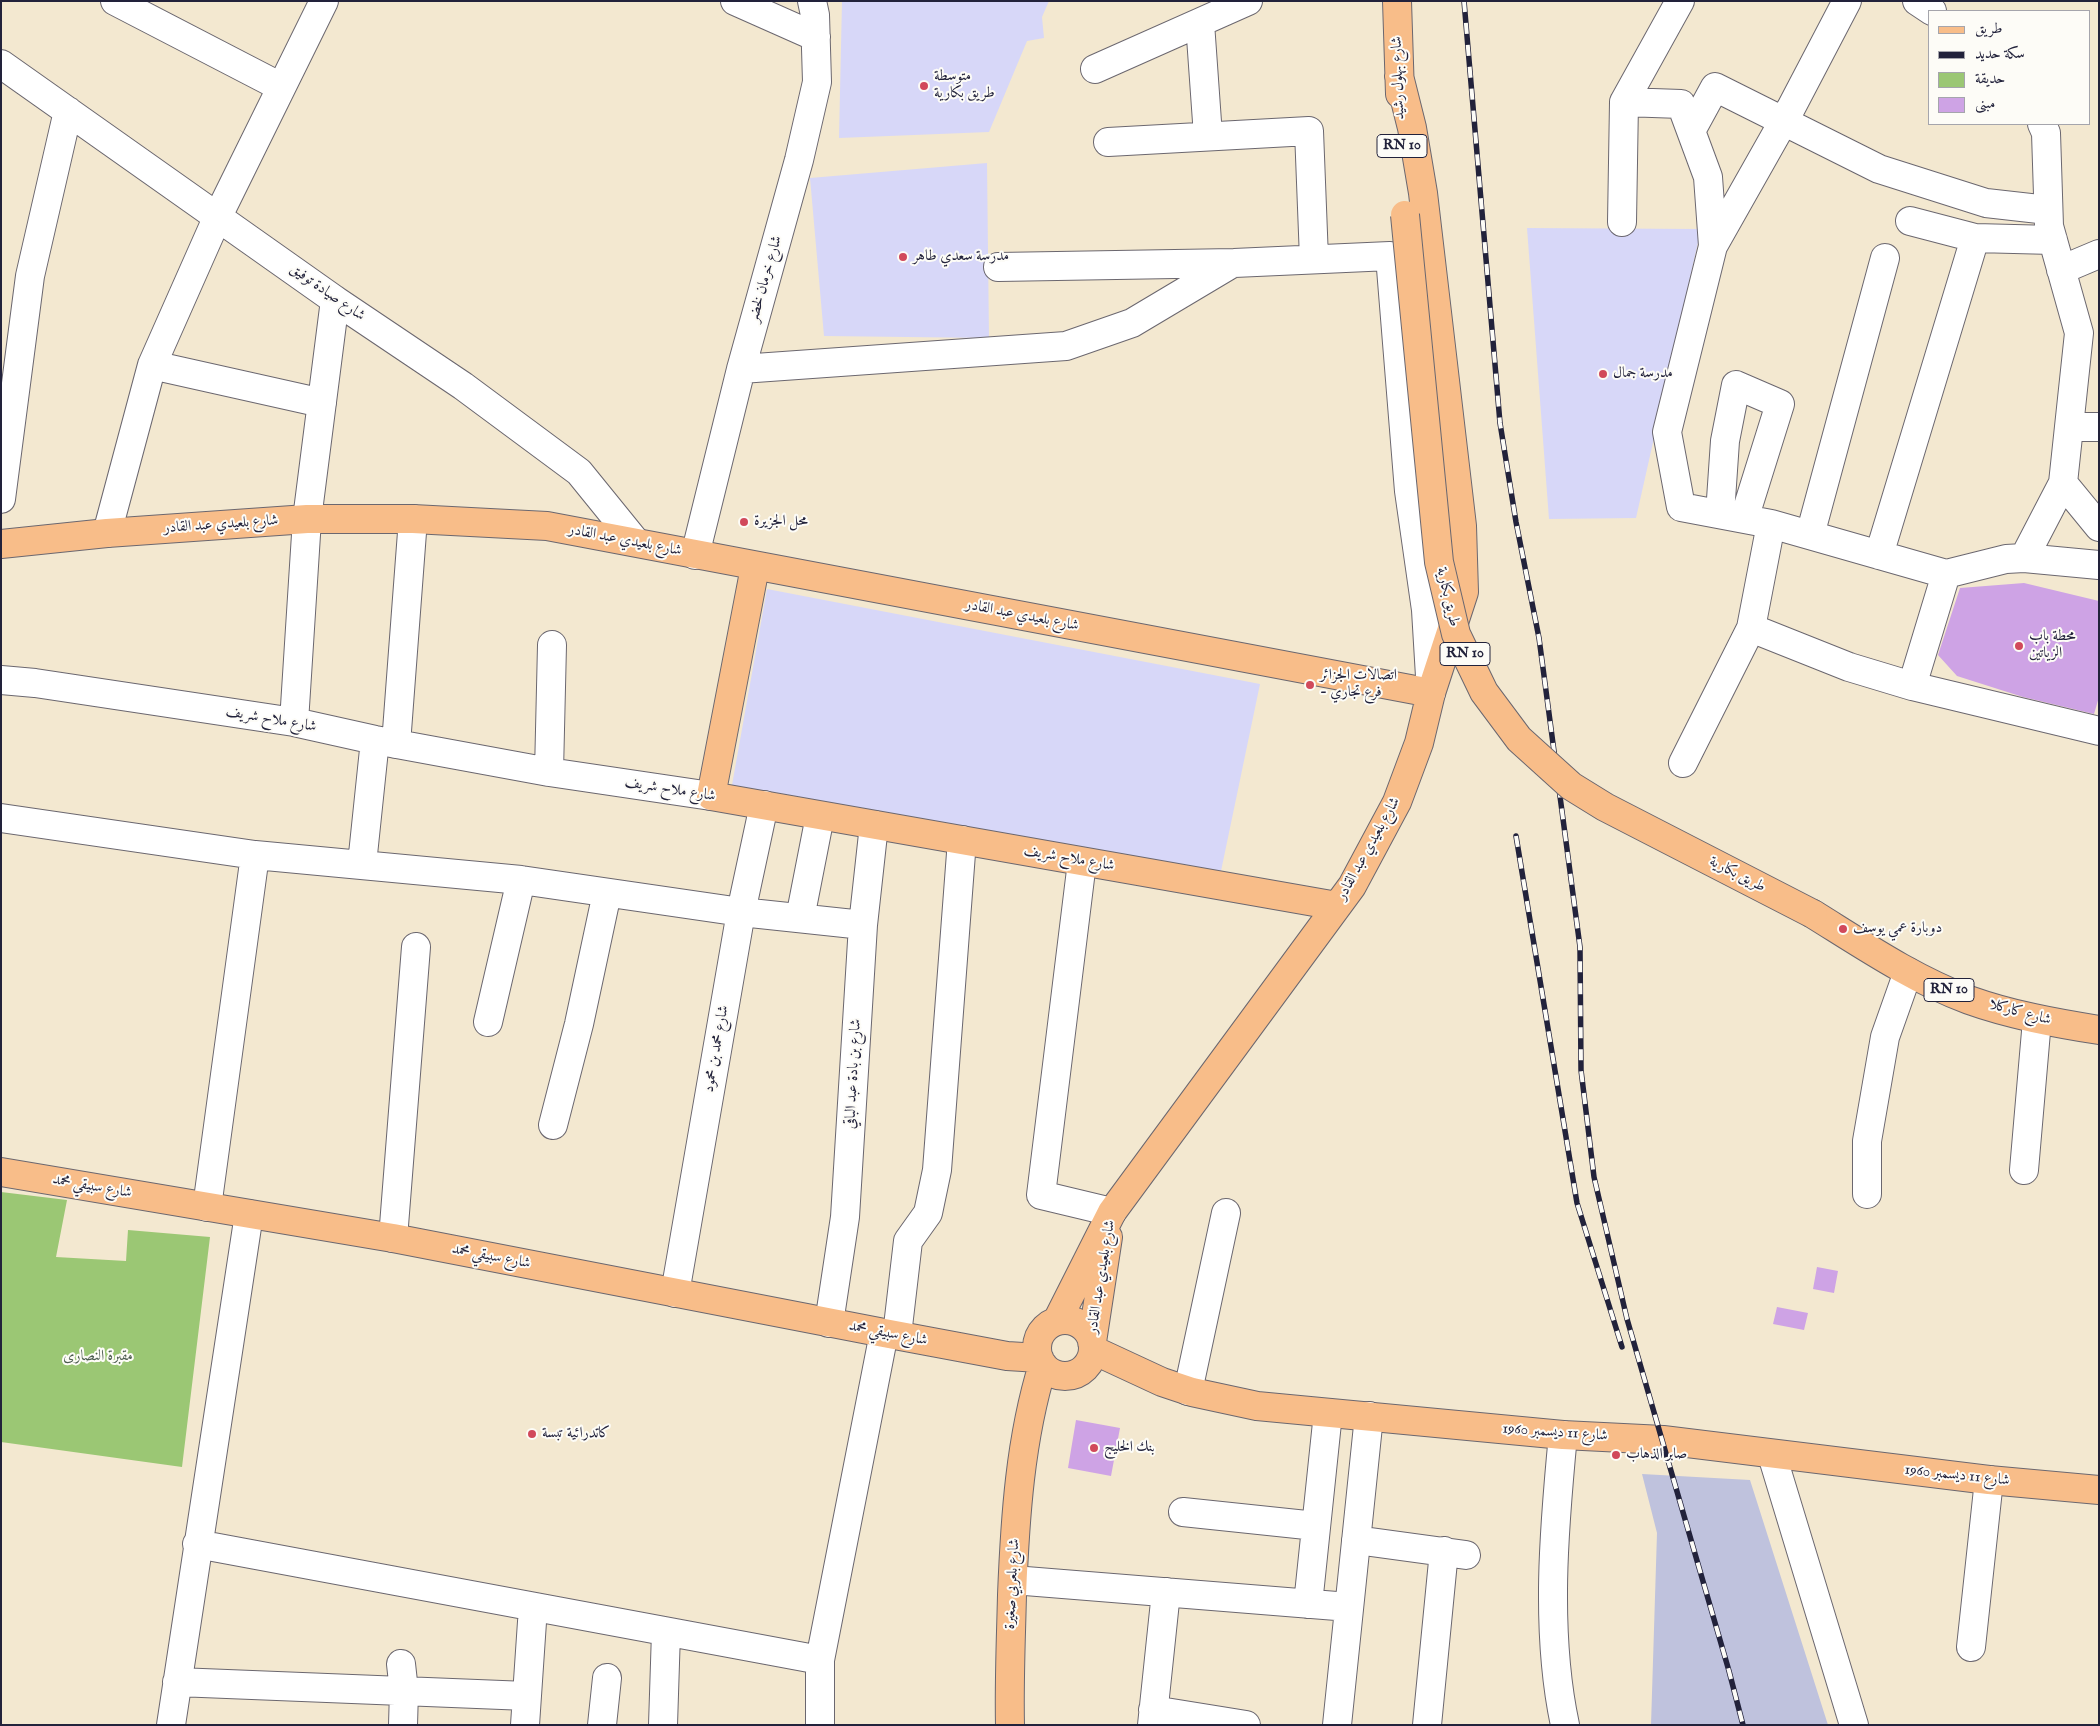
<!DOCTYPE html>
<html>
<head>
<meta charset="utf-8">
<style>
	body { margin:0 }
	#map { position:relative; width:2100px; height:1726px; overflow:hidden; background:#f3e8d0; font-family:"IM FELL English",Amiri,serif }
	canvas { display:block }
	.frame { position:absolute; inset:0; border:2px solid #22223b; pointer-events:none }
	.legend { position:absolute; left:1928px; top:10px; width:162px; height:115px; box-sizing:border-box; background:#fdfcf7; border:1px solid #a5a5ac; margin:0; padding:6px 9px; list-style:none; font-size:15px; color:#22223b }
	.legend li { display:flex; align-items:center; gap:10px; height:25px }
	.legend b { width:25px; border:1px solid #a5a5ac }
</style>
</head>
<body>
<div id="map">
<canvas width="2100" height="1726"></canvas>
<div class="frame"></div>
<ul class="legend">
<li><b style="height:6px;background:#f8bd89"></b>طريق</li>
<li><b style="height:6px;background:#22223b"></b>سكة حديد</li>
<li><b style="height:14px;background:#9bc774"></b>حديقة</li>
<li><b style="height:14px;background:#cea3e5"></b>مبنى</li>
</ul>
</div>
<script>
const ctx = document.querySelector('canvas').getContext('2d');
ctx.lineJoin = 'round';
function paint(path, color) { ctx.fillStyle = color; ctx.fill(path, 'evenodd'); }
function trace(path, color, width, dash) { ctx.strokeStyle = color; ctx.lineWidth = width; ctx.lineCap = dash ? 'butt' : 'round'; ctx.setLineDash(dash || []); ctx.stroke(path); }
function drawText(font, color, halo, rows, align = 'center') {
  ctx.font = font + ' "IM FELL English",Amiri,serif'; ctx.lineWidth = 4; ctx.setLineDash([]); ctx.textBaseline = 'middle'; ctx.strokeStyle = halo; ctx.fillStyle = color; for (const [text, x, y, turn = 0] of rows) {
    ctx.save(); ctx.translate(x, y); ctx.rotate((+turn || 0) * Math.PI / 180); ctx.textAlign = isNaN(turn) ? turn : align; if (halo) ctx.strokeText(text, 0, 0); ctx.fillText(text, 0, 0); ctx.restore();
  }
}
const built = new Path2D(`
	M 842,1 L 1049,1 L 1042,17 L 1044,38 L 1027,41 L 989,132 L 839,138 Z
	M 987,163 L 989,338 L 824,336 L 810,178 Z
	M 1527,228 L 1701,229 L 1636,518 L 1549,519 Z
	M 767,589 L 1260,684 L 1221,871 L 732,785 Z`);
const industrial = new Path2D(`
	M 1642,1474 L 1750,1480 L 1828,1725 L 1651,1725 L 1657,1533 Z`);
const green = new Path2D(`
	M 1,1192 L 67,1200 L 56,1257 L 126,1261 L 128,1230 L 210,1237 L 182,1467 L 1,1442 Z`);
const building = new Path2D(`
	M 2024,583 L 2099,601 L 2099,697 L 2094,714 L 2023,697 L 1957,676 L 1938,655 L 1960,588 Z
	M 1817,1267 L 1838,1271 L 1834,1293 L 1813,1289 Z
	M 1777,1307 L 1808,1313 L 1804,1330 L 1773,1324 Z
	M 1076,1420 L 1120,1428 L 1111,1476 L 1068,1468 Z`);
const minor = new Path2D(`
	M 115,1 L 281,87
	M 735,1 L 816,37
	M 1847,1 L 1791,108 L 1713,246 L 1667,432 L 1681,507 L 1771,524 L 1946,574
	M 1917,1 L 1932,11
	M 1200,23 L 1208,136
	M 1,64 L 335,300 L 463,386 L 579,472 L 635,541
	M 1095,69 L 1248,1
	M 1624,102 L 1680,1
	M 2042,124 L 2046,133 L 2049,226 L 2079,333 L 2063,483 L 2099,527
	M 1691,131 L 1715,87 L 1879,169 L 1986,203 L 2048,210
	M 1108,142 L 1309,131 L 1314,259
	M 1910,221 L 1975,238
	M 1622,222 L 1624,102 L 1681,104 L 1708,177 L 1713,246
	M 998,267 L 1234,263 L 1390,256 L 1409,491 L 1426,610 L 1431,693
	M 2061,270 L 2099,254
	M 152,365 L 322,403
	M 741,369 L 1066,346 L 1132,323 L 1231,264
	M 2069,427 L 2099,427
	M 1,499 L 30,276 L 68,111
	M 1720,514 L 1725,441 L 1736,385 L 1780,404 L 1744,519
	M 1771,524 L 1751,628 L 1849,667 L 1912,686
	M 107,533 L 152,365 L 218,216 L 324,1
	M 1810,535 L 1885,258
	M 695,555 L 741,369 L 799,160 L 817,82 L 815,15 L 812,1
	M 1879,555 L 1975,238 L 2053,240
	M 2024,558 L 2063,483
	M 2099,565 L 2024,558 L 2006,559 L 1946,574 L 1912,686 L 2099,731
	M 1,680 L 35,683 L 294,722 L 375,740 L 549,772 L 711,796
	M 294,722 L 307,519 L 335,300
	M 396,744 L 413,519
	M 1683,763 L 1751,628
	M 549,772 L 552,645
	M 1,818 L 255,855 L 521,880 L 741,912 L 863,925
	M 1082,862 L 1041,1195 L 1112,1212
	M 362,864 L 375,740
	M 800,918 L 820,816
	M 488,1022 L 521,880
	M 553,1125 L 579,1024 L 607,893
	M 2024,1170 L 2037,1020
	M 1867,1194 L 1867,1141 L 1885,1037 L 1908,972
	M 207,1207 L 255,855
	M 393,1238 L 416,947
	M 675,1293 L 741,912 L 764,805
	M 829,1323 L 845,1217 L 863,925 L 874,825
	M 897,1335 L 908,1241 L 928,1213 L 937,1170 L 962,840
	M 1188,1391 L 1226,1213
	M 1563,1435 C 1554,1528 1545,1632 1565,1725
	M 1772,1455 L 1854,1725
	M 1183,1512 L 1316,1526
	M 1356,1540 L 1466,1555
	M 197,1544 L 820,1660
	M 1013,1580 L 1349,1607
	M 1308,1604 L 1328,1413
	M 1971,1647 L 1989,1480
	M 401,1664 L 404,1691 L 403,1725
	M 177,1682 L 527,1696
	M 1153,1710 L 1246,1725
	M 171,1725 L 249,1214
	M 525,1725 L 533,1607
	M 602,1725 L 607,1678
	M 663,1725 L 666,1632
	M 820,1725 L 820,1660 L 884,1333
	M 1152,1725 L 1166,1592
	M 1337,1725 L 1369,1416
	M 1427,1725 L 1444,1551`);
const major = new Path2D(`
	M 1397,1 L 1400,94
	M 1399,76 L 1412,128 L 1423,193 L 1462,526 L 1464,592 L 1431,693
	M 1,544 L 107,533 L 307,519 L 413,519 L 547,526 L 1431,693 L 1419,743 L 1397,802 L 1352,886 L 1112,1212 L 1057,1321
	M 755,567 L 711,796 L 1337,906
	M 1813,914 C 1863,945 1913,979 1969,1000 C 2011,1015 2055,1023 2099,1030
	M 1,1172 L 393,1238 L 884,1333 L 1007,1356 L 1039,1358
	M1037 1348a28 28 0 1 1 56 0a28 28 0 1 1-56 0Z
	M 1092,1342 L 1108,1237
	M 1093,1350 L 1162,1382 L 1192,1392 L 1257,1406 L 1563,1435 L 1663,1440 L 1989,1480 L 2099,1490
	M 1010,1725 C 1009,1681 1011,1638 1012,1595 C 1015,1519 1020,1439 1043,1365`);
const rail = new Path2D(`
	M 1464,1 L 1500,423 L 1516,522 L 1539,638 L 1580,947 L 1581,1070 L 1594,1177 L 1627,1319 L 1729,1671 L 1743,1725
	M 1516,836 L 1577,1203 L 1622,1347`);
const majorBridge = new Path2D(`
	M 1405,215 L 1439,562 L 1456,634 L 1484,692 L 1519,739 L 1571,786 L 1605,807 L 1813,914`);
const markers = [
	[924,86,5,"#d1495b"],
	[903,257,5,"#d1495b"],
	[1603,374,5,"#d1495b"],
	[744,522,5,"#d1495b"],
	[2019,646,5,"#d1495b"],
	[1310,685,5,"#d1495b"],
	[1843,929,5,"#d1495b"],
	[532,1434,5,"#d1495b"],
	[1094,1448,5,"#d1495b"],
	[1616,1455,5,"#d1495b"]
];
const shields = [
	[1402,146,50],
	[1465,654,50],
	[1949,990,50]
];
const shieldNames = [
	["RN 10",1402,146],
	["RN 10",1465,654],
	["RN 10",1949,990]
];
const poiNames = [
	["متوسطة",934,77],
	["طريق بكارية",934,94],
	["مدرسة سعدي طاهر",913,257],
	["مدرسة جمال",1613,374],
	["محل الجزيرة",754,522],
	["محطة باب",2029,637],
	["الزياتين",2029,654],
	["اتصالات الجزائر",1320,676],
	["- فرع تجاري",1320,693],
	["دوبارة عمي يوسف",1853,929],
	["كاتدرائية تبسة",542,1434],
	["بنك الخليج",1104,1448],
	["صابر الذهاب",1626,1455]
];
const streetNames = [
	["شارع بهلول رشيد",1399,78,-92],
	["شارع خرمان لخضر",766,279,-74],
	["شارع صيادة توفيق",327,293,35],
	["شارع بلعيدي عبد القادر",221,525,-4],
	["شارع بلعيدي عبد القادر",625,541,11],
	["طريق بكارية",1447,597,77],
	["شارع بلعيدي عبد القادر",1022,616,11],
	["شارع ملاح شريف",271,720,10],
	["شارع ملاح شريف",670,790,9],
	["شارع بلعيدي عبد القادر",1369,849,-61],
	["شارع ملاح شريف",1069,859,10],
	["طريق بكارية",1737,875,27],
	["شارع كاركلا",2020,1013,15],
	["شارع محمد بن محمود",717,1049,-80],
	["شارع بن بادة عبد الباقي",854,1074,-87],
	["شارع سبيقي محمد",92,1187,10],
	["شارع سبيقي محمد",491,1257,11],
	["شارع بلعيدي عبد القادر",1102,1277,-81],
	["شارع سبيقي محمد",888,1334,11],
	["شارع 11 ديسمبر 1960",1555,1433,4],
	["شارع 11 ديسمبر 1960",1957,1476,6],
	["شارع بلعربي صغيرة",1013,1584,-87]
];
const parkNames = [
	["مقبرة النصارى",98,1357]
];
paint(built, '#d7d7f8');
paint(industrial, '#bfc2dd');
paint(green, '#9bc774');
paint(building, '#cea3e5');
trace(minor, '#6b676f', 30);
trace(major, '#6b676f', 30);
trace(minor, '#fff', 28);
trace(major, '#f8bd89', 28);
trace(rail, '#22223b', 5.5);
trace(rail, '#fdfcf7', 4, [11]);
trace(majorBridge, '#6b676f', 30, []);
trace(majorBridge, '#f8bd89', 28);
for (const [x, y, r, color] of markers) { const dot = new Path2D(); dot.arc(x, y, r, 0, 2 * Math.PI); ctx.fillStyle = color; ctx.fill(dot); trace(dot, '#fdfcf7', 2); }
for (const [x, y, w] of shields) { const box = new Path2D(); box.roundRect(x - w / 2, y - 11.5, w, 23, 4); ctx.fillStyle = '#fdfcf7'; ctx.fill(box); trace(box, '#22223b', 1); }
drawText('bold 14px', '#22223b', null, shieldNames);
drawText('15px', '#22223b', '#fdfcf7', poiNames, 'left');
drawText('15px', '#22223b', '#fdfcf7', streetNames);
drawText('15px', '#4c5c4f', '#fdfcf7', parkNames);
</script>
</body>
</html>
